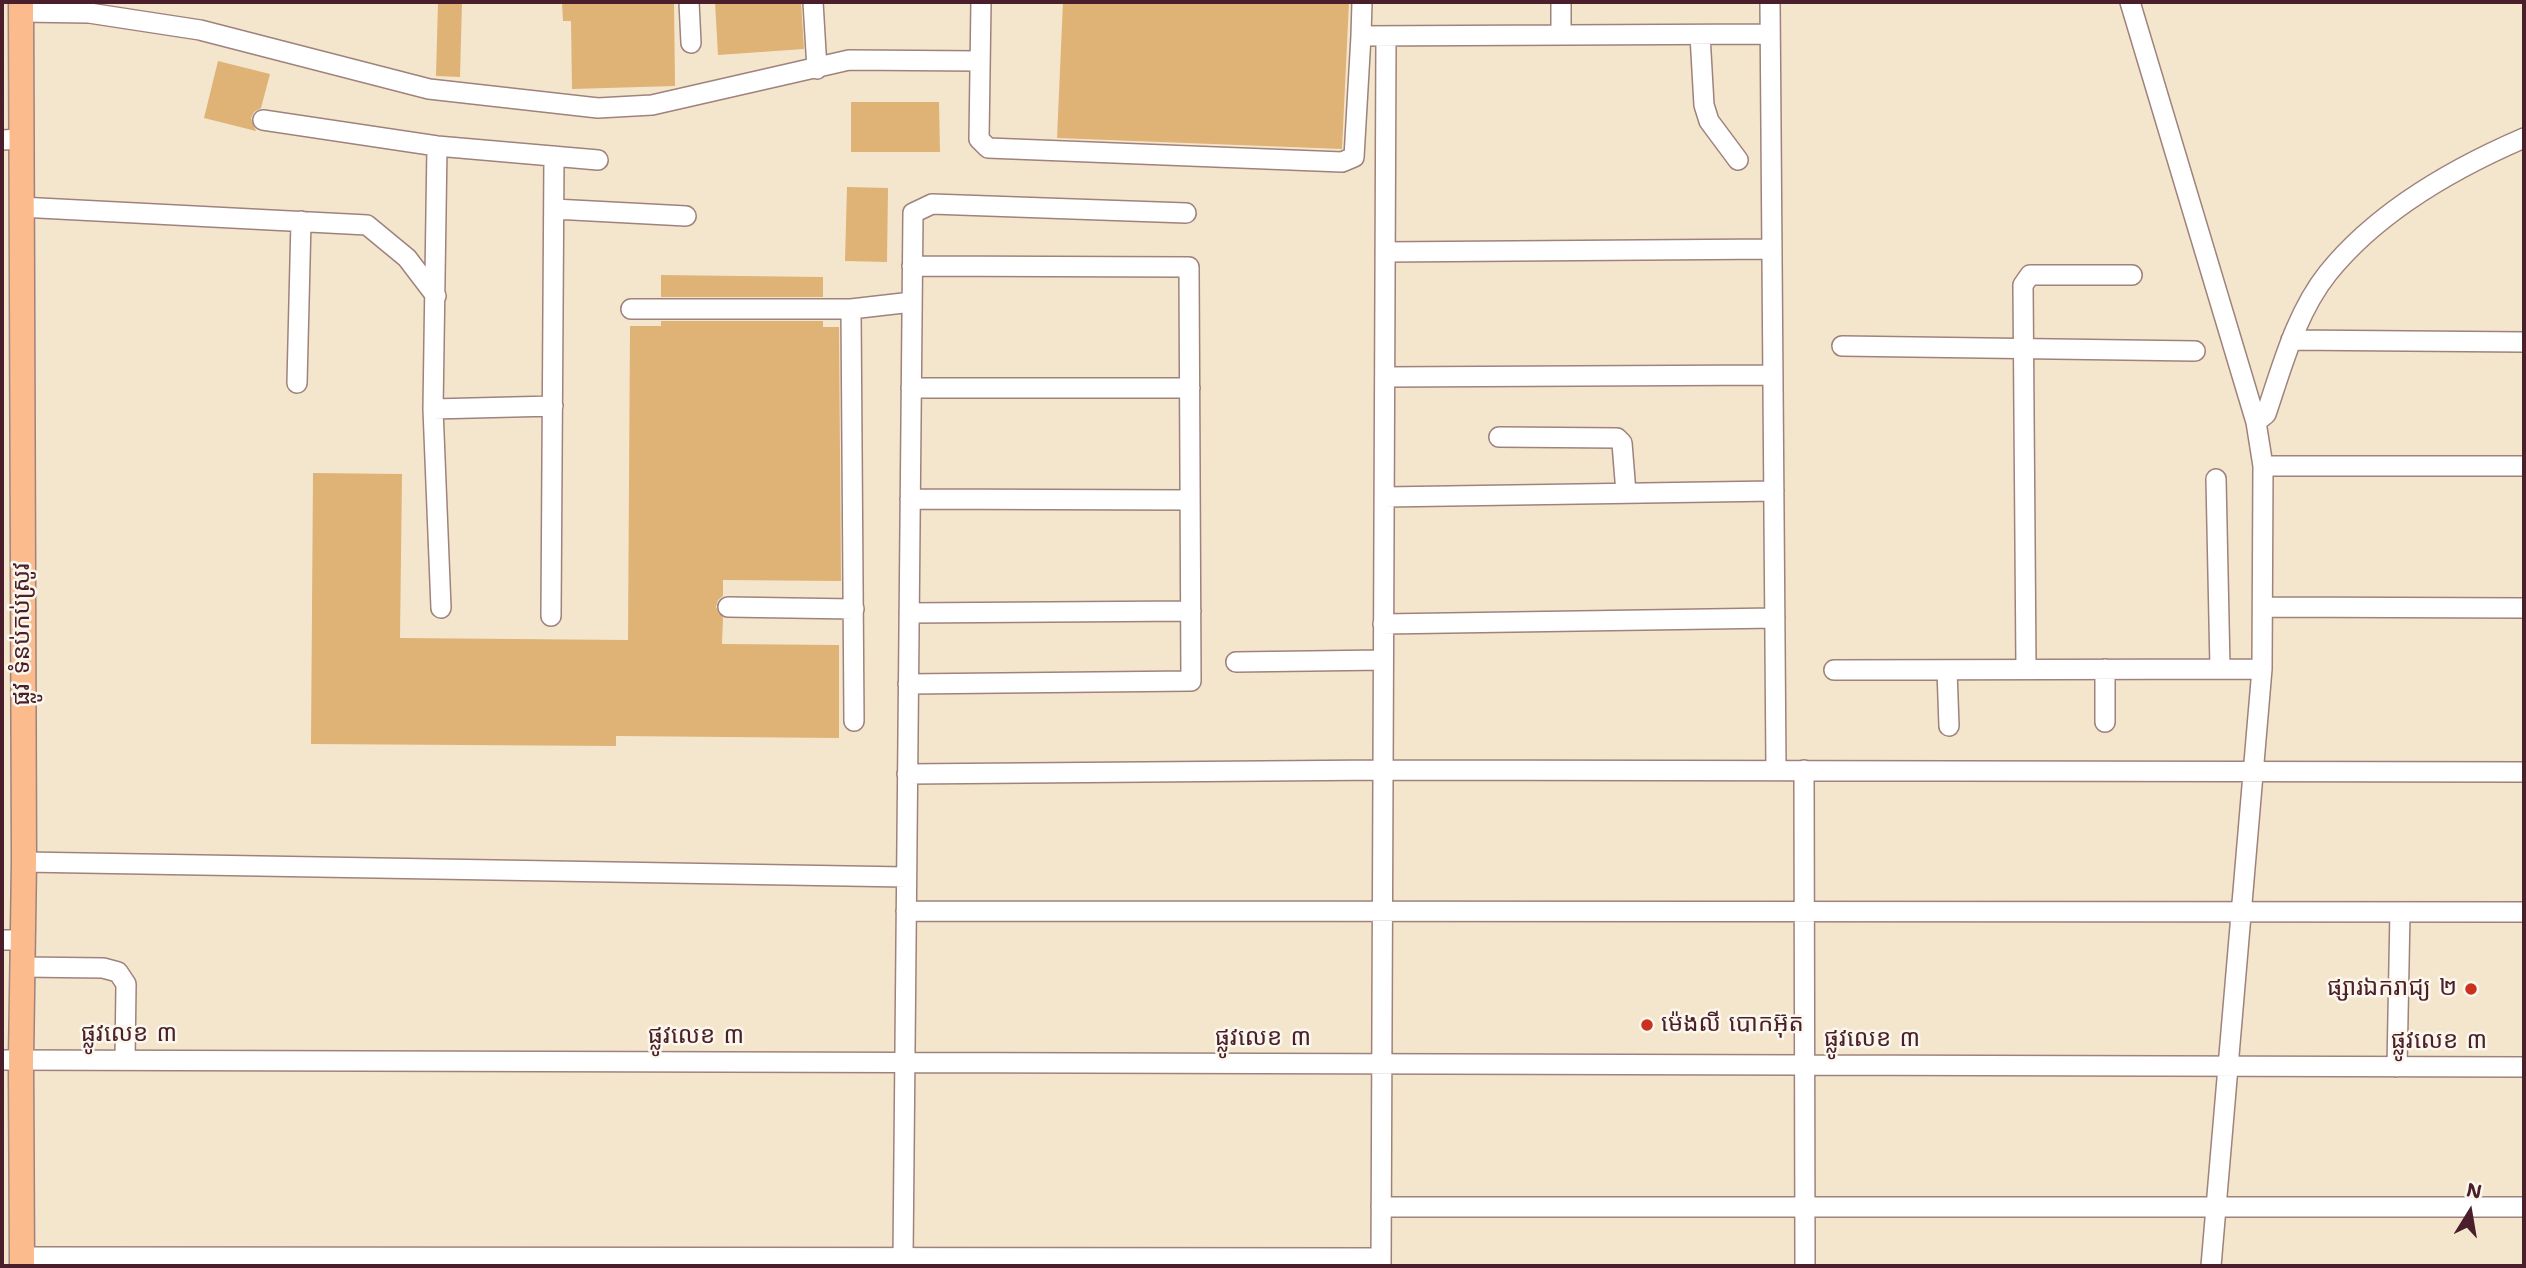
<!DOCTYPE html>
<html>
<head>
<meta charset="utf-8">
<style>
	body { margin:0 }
	#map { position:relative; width:2526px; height:1268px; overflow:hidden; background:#f4e6cd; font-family:"Shantell Sans",sans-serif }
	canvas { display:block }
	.frame { position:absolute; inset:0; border:4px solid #4a1f2b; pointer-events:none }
	.north { position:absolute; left:2435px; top:1177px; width:70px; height:70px; -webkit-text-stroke:5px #fbf7ec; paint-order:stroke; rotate:11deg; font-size:19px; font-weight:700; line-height:28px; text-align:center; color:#4a1f2b }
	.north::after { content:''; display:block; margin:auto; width:24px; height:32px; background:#4a1f2b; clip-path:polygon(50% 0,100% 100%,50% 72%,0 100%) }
</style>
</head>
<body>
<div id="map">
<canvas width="2526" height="1268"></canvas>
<div class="frame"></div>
<div class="north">N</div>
</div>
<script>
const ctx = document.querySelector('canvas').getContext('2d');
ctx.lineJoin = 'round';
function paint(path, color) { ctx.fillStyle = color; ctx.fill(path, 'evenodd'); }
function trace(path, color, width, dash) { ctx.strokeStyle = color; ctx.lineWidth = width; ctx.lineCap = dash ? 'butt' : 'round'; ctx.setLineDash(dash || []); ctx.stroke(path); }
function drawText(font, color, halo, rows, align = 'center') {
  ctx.font = font + ' "Shantell Sans","Noto Sans Khmer",sans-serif'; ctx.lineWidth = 5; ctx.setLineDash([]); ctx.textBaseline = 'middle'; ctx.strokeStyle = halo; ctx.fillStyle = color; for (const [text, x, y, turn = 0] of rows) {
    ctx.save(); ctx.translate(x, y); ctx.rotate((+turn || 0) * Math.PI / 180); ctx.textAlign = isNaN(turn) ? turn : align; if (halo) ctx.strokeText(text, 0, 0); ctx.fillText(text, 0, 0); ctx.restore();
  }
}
const building = new Path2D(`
	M 438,2 L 462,2 L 460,77 L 436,76 Z
	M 562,2 L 674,2 L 675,86 L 572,89 L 571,21 L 563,21 Z
	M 715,2 L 801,2 L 804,49 L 718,55 Z
	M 1063,2 L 1349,2 L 1342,149 L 1057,138 Z
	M 218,61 L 270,74 L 261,108 L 254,112 L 251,118 L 256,131 L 204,118 Z
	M 851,102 L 939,102 L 940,152 L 851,152 Z
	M 847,187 L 888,188 L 887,262 L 845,261 Z
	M 661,275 L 823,277 L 823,297 L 661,297 Z
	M 661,321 L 823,321 L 823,327 L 839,327 L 841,581 L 723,580 L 723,596 L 718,600 L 716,607 L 723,618 L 722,644 L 839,645 L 839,738 L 616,736 L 616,746 L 311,744 L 313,473 L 402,474 L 400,638 L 628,640 L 630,326 L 661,326 Z`);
const minor = new Path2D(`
	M 689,2 L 691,43
	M 813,2 L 817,69
	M 981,2 L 979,139 L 988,148 L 1342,162 L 1354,157 L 1361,36 L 1770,34
	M 1561,2 L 1561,35
	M 1770,2 L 1776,770
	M 2130,2 L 2256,422 L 2263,466 L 2262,669 L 2211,1266
	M 21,12 L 89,13 L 200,30 L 429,89 L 598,108 L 652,105 L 849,60 L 979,61
	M 1700,35 L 1704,105 L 1709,121 L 1738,160
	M 1361,36 L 1362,2
	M 263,120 L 437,146 L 598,160
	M 2,140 L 21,139
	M 437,146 L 433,409 L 441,608
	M 20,207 L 367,225 L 407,258 L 436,296
	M 554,209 L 686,216
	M 1385,252 L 1772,249
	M 631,309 L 851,309 L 912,302
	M 851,309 L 854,721
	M 2291,340 L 2524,342
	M 1842,346 L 2195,351
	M 1385,377 L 1773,375
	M 297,383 L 301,221
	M 911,388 L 1190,388
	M 433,409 L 553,406
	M 2256,422 L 2266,414 C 2282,367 2296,313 2328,273 C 2378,211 2452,169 2524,138
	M 1499,437 L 1617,438 L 1622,443 L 1626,493
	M 2263,466 L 2524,466
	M 2216,479 L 2220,668
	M 1384,497 L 1774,491
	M 910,499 L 1190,500
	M 728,607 L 854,609
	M 2264,607 L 2524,608
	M 909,613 L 1191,611
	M 551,616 L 554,156
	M 1383,624 L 1775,618
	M 1236,662 L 1383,660
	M 2026,669 L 2023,285 L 2030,275 L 2132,275
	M 2105,669 L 2105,722
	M 1834,670 L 2262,669
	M 1947,670 L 1949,726
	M 908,684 L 1191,681 L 1189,267 L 912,266
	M 1804,770 L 1805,1266
	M 907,774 L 1383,770 L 2524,772
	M 24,862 L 906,877
	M 906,911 L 2524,912
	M 2,940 L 23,940
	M 23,967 L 103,968 L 118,972 L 126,984 L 125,1060
	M 2,1060 L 2524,1067
	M 2397,1067 L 2400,912
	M 1381,1207 L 2524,1207
	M 22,1257 L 1381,1258
	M 903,1258 L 913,213 L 932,204 L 1186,213
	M 1381,1266 L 1386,37`);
const major = new Path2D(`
	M 21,2 L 24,862 L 21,1060 L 22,1266`);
const markers = [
	[2471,989,7,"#c8321e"],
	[1647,1025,7,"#c8321e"]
];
const streetNames = [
	["ផ្លូវ ទំនប់កប់ស្រូវ",23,634,-90],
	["ផ្លូវលេខ ៣",129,1035],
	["ផ្លូវលេខ ៣",696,1037],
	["ផ្លូវលេខ ៣",1263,1039],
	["ផ្លូវលេខ ៣",1872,1040],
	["ផ្លូវលេខ ៣",2439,1042]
];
const poiNames = [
	["ផ្សារឯករាជ្យ ២",2457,989],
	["ម៉េងលី បោកអ៊ុត",1661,1025,"left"]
];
paint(building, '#dfb276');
trace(minor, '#9f827c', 22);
trace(major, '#9f827c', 27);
trace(minor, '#fff', 19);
trace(major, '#fbbb8d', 24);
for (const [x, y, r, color] of markers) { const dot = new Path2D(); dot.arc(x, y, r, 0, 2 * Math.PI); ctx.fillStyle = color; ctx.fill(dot); trace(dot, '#fbf7ec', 2.5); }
drawText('24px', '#4a1f2b', '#fbf7ec', streetNames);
drawText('24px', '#4a1f2b', '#fbf7ec', poiNames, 'right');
</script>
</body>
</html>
